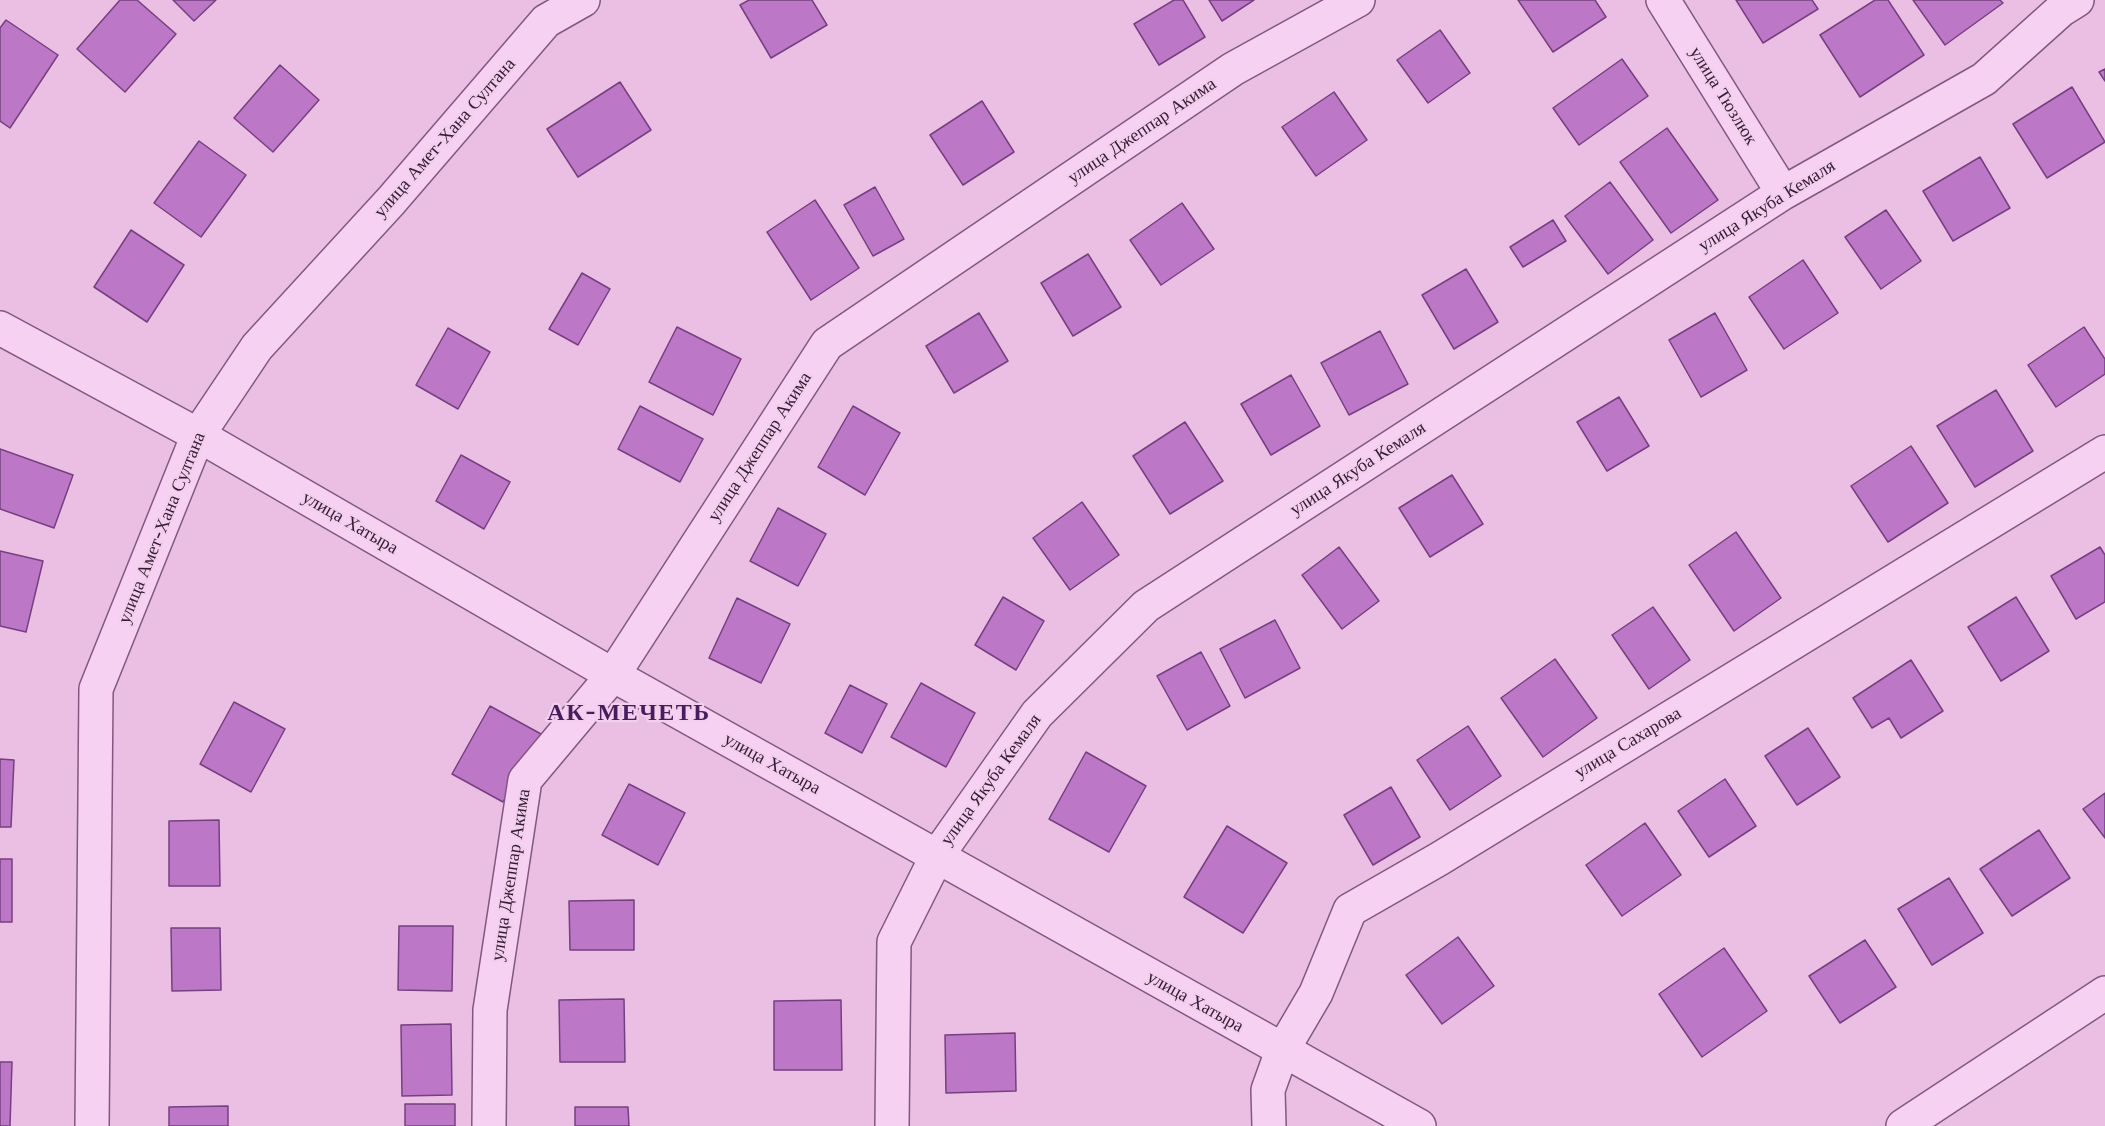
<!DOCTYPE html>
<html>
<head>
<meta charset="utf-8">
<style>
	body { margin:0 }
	canvas { display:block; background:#ebbfe4 }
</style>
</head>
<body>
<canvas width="2105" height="1126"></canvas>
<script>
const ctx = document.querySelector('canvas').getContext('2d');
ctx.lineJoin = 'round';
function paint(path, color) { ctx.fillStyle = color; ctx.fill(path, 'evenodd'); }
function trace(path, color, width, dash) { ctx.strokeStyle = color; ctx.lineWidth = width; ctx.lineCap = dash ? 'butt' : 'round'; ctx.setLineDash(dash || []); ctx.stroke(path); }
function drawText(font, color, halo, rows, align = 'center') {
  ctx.font = font + ' "Libre Baskerville",serif'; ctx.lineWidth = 4.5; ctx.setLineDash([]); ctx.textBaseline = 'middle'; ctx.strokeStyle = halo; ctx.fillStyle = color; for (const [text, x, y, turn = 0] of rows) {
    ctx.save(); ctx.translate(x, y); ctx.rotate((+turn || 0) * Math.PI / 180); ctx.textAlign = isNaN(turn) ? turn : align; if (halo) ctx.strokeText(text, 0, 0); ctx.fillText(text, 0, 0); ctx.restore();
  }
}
const building = new Path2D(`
	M 120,0 L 137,0 L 176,34 L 125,92 L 77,49 Z
	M 173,0 L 216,0 L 194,21 Z
	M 749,0 L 812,0 L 827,25 L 771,58 L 740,5 Z
	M 1174,0 L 1183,0 L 1205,37 L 1159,65 L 1134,24 Z
	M 1209,0 L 1254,0 L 1222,21 Z
	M 1518,0 L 1595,0 L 1606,17 L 1553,52 Z
	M 1736,0 L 1812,0 L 1818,9 L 1763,43 Z
	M 1875,0 L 1888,0 L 1924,55 L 1860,97 L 1820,35 Z
	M 1913,0 L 2000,0 L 2003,3 L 1945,45 Z
	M 6,20 L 58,55 L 10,128 L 0,121 L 0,28 Z
	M 1440,30 L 1470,73 L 1428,103 L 1397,60 Z
	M 1622,59 L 1648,96 L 1579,145 L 1553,108 Z
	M 280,65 L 319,100 L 273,152 L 234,118 Z
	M 2105,69 L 2105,81 L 2099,72 Z
	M 620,82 L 651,130 L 578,177 L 547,129 Z
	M 2072,87 L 2105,142 L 2047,178 L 2013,124 Z
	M 1334,92 L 1367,140 L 1316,176 L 1282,127 Z
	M 982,101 L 1014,152 L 963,185 L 930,135 Z
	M 1667,128 L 1718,200 L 1671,233 L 1620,162 Z
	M 199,141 L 246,175 L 201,237 L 154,203 Z
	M 1980,157 L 2010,208 L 1953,241 L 1923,191 Z
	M 1610,182 L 1653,240 L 1608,274 L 1565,216 Z
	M 875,187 L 904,239 L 873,256 L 844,205 Z
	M 815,200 L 859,268 L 811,300 L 767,232 Z
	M 1182,203 L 1214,249 L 1161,285 L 1130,240 Z
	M 1886,210 L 1921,261 L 1881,289 L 1845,237 Z
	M 1553,220 L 1566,241 L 1523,267 L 1510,247 Z
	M 131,230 L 184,265 L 147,322 L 94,287 Z
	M 1088,254 L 1121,307 L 1073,336 L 1041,283 Z
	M 1803,260 L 1838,313 L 1784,349 L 1749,297 Z
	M 1466,269 L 1498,322 L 1454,349 L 1422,295 Z
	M 582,273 L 610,289 L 578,345 L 549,329 Z
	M 979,313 L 1008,361 L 954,393 L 926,346 Z
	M 1715,313 L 1747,370 L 1701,397 L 1669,340 Z
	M 677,327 L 741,359 L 713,415 L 649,382 Z
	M 2084,327 L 2105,359 L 2105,374 L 2056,407 L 2028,365 Z
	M 448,328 L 490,352 L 458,409 L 416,385 Z
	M 1380,331 L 1408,384 L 1349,415 L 1321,363 Z
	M 1291,375 L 1320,426 L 1271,455 L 1241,404 Z
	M 1996,390 L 2033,451 L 1975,487 L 1937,426 Z
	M 1619,397 L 1649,446 L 1607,471 L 1577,422 Z
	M 640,406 L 703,439 L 680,482 L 618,449 Z
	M 853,406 L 900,433 L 865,495 L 818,467 Z
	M 1185,422 L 1223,481 L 1170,514 L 1133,456 Z
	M 1911,446 L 1948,503 L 1888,542 L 1851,486 Z
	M 0,449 L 73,475 L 54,528 L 0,509 Z
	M 461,455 L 510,482 L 484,529 L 436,501 Z
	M 1452,475 L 1483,524 L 1430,557 L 1399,508 Z
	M 1082,502 L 1119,555 L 1070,590 L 1033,538 Z
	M 778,508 L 826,534 L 798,586 L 750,561 Z
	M 1736,532 L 1781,598 L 1734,631 L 1689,565 Z
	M 1339,547 L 1379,601 L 1342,629 L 1302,575 Z
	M 2100,547 L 2105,555 L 2105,602 L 2076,619 L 2051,576 Z
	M 0,551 L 43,561 L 26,632 L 0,626 Z
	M 1003,597 L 1044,621 L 1016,670 L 975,645 Z
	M 2016,597 L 2049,651 L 2001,681 L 1968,627 Z
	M 737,598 L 790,624 L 761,683 L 709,658 Z
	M 1653,607 L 1690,660 L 1649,689 L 1612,635 Z
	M 1275,620 L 1300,668 L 1245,698 L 1220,649 Z
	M 1201,652 L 1230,706 L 1187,730 L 1157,676 Z
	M 1555,659 L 1597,718 L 1543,757 L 1501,698 Z
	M 1911,660 L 1943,711 L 1901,738 L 1889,718 L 1872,728 L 1853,698 Z
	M 921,683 L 975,713 L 946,767 L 891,737 Z
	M 850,685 L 887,704 L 862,753 L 825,733 Z
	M 234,702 L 285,729 L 251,792 L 200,764 Z
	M 490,706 L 541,734 L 503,802 L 452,774 Z
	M 1468,726 L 1501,776 L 1450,810 L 1417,760 Z
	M 1808,728 L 1840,777 L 1797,805 L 1765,756 Z
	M 1086,752 L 1146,786 L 1109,852 L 1049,819 Z
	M 0,759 L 14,760 L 11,827 L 0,827 Z
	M 1725,779 L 1756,826 L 1709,857 L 1678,811 Z
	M 629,784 L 685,813 L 658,865 L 602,835 Z
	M 1391,787 L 1420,837 L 1373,865 L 1344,815 Z
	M 2105,793 L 2105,838 L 2083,809 Z
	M 219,820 L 220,886 L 169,886 L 169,821 Z
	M 1645,823 L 1681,875 L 1622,916 L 1586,865 Z
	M 1227,826 L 1287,863 L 1243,933 L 1184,897 Z
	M 2039,830 L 2070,878 L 2012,916 L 1980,869 Z
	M 0,859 L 12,859 L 12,922 L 0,922 Z
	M 1949,878 L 1983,933 L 1932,965 L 1898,909 Z
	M 634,900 L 634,950 L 570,950 L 569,901 Z
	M 399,926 L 453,926 L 452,991 L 398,990 Z
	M 171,928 L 220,928 L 221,990 L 172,991 Z
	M 1458,937 L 1494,986 L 1442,1024 L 1406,975 Z
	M 1865,940 L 1896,987 L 1840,1023 L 1809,976 Z
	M 1724,948 L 1767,1011 L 1702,1057 L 1659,994 Z
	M 624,999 L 625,1062 L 560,1062 L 559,1000 Z
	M 841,1000 L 842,1070 L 774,1070 L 774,1001 Z
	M 451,1024 L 452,1095 L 402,1096 L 401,1025 Z
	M 1015,1033 L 1016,1091 L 946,1093 L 945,1035 Z
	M 0,1062 L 12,1062 L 10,1126 L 0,1126 Z
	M 405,1104 L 455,1104 L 455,1126 L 405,1126 Z
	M 228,1106 L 228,1126 L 169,1126 L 169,1107 Z
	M 575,1107 L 628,1107 L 629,1126 L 575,1126 Z`);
const minor = new Path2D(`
	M 1663,0 L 1783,193
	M 0,328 L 198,435 L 613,675 L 1419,1126
	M 92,1126 L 96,689 L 198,435 L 257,347 L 391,201 L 546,21 L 583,0
	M 489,1126 L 490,1010 L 525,780 L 613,675 L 827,344 L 1233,69 L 1358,0
	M 892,1126 L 894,942 L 937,856 L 1037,714 L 1146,606 L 1783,193 L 1984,79 L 2061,10 L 2077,0
	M 1269,1126 L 1268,1090 L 1282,1051 L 1316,993 L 1350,910 L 1439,859 L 2105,452
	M 1903,1126 L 2105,993`);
const streetNames = [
	["улица Тюзлюк",1723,96,58],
	["улица Джеппар Акима",1142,131,-34],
	["улица Амет-Хана Султана",445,138,-49],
	["улица Якуба Кемаля",1767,206,-32],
	["улица Джеппар Акима",760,447,-57],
	["улица Якуба Кемаля",1358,469,-33],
	["улица Хатыра",350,523,30],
	["улица Амет-Хана Султана",162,528,-68],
	["улица Сахарова",1628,743,-31],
	["улица Хатыра",772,764,29],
	["улица Якуба Кемаля",991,780,-54],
	["улица Джеппар Акима",511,875,-81],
	["улица Хатыра",1195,1002,29]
];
const districtNames = [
	["АК-МЕЧЕТЬ",629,713]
];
paint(building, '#bc77c7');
trace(building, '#764080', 1.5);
trace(minor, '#825882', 36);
trace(minor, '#f6d1f1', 33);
drawText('18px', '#311c33', '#f3ceed', streetNames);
ctx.letterSpacing = '1.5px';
drawText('bold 24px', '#471e5d', '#f3ceed', districtNames);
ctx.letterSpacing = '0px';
</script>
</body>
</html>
